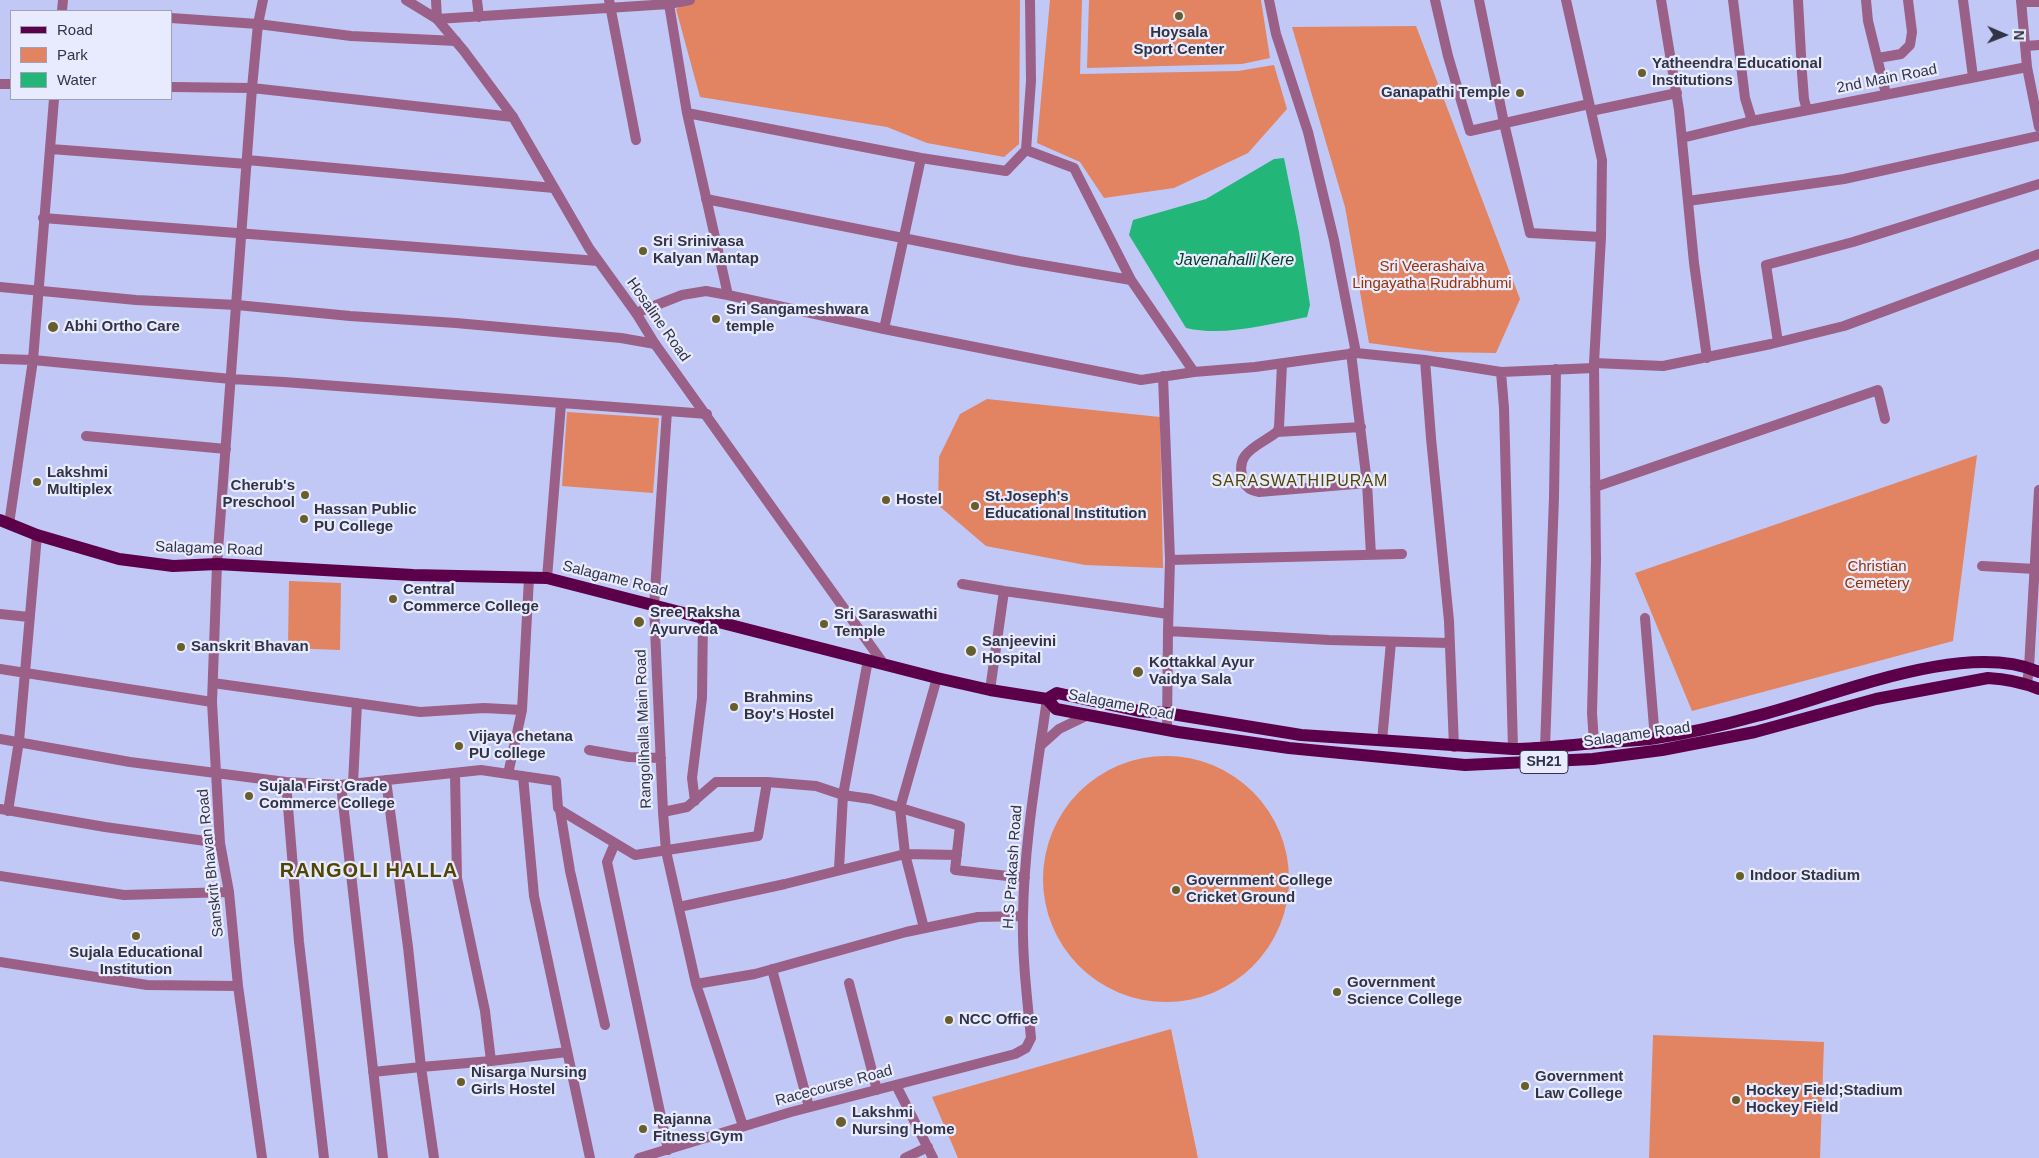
<!DOCTYPE html>
<html>
<head>
<meta charset="utf-8">
<style>
	body { margin:0 }
	#map { position:relative; width:2039px; height:1158px; overflow:hidden; background:#c2c8f5; font-family:Helvetica,sans-serif }
	canvas { display:block }
	.legend { position:absolute; left:10px; top:10px; width:162px; height:90px; box-sizing:border-box; background:#e8ebfd; border:1px solid #9fa2b4; margin:0; padding:6px 9px; list-style:none; font-size:15px; color:#323446 }
	.legend li { display:flex; align-items:center; gap:10px; height:25px }
	.legend b { width:25px; border:1px solid #9fa2b4 }
	.north { position:absolute; left:1979px; top:10px; width:50px; height:50px; -webkit-text-stroke:4px #e8ebfd; paint-order:stroke; rotate:91deg; font-size:14px; font-weight:700; line-height:20px; text-align:center; color:#323446 }
	.north::after { content:''; display:block; margin:auto; width:18px; height:22px; background:#323446; clip-path:polygon(50% 0,100% 100%,50% 72%,0 100%) }
</style>
</head>
<body>
<div id="map">
<canvas width="2039" height="1158"></canvas>
<ul class="legend">
<li><b style="height:6px;background:#5c0049"></b>Road</li>
<li><b style="height:14px;background:#e28362"></b>Park</li>
<li><b style="height:14px;background:#23b679"></b>Water</li>
</ul>
<div class="north">N</div>
</div>
<script>
const ctx = document.querySelector('canvas').getContext('2d');
ctx.lineJoin = 'round';
function paint(path, color) { ctx.fillStyle = color; ctx.fill(path, 'evenodd'); }
function trace(path, color, width, dash) { ctx.strokeStyle = color; ctx.lineWidth = width; ctx.lineCap = dash ? 'butt' : 'round'; ctx.setLineDash(dash || []); ctx.stroke(path); }
function drawText(font, color, halo, rows, align = 'center') {
  ctx.font = font + ' Helvetica,sans-serif'; ctx.lineWidth = 4.5; ctx.setLineDash([]); ctx.textBaseline = 'middle'; ctx.strokeStyle = halo; ctx.fillStyle = color; for (const [text, x, y, turn = 0] of rows) {
    ctx.save(); ctx.translate(x, y); ctx.rotate((+turn || 0) * Math.PI / 180); ctx.textAlign = isNaN(turn) ? turn : align; if (halo) ctx.strokeText(text, 0, 0); ctx.fillText(text, 0, 0); ctx.restore();
  }
}
const green = new Path2D(`
	M 691,0 L 1020,0 L 1019,144 L 1004,157 L 927,143 L 887,127 L 700,97 L 676,9 Z
	M 1050,0 L 1082,0 L 1080,74 L 1238,71 L 1274,65 L 1287,109 L 1248,153 L 1174,188 L 1104,198 L 1080,162 L 1037,143 Z
	M 1089,0 L 1261,0 L 1270,58 L 1242,64 L 1087,68 Z
	M 1416,26 L 1520,299 L 1496,353 L 1436,352 L 1369,343 L 1345,207 L 1292,27 Z
	M 987,399 L 1160,417 L 1163,568 L 1085,565 L 986,546 L 938,505 L 939,457 L 960,414 Z
	M 567,412 L 659,418 L 653,493 L 562,486 Z
	M 1977,455 L 1953,641 L 1692,711 L 1635,573 Z
	M 289,581 L 341,583 L 340,650 L 288,648 Z
	M1043 879a123 123 0 1 1 246 0a123 123 0 1 1-246 0Z
	M 1171,1029 L 1198,1158 L 958,1158 L 932,1097 Z
	M 1653,1035 L 1824,1042 L 1820,1158 L 1649,1158 Z`);
const water = new Path2D(`
	M 1284,158 L 1299,232 L 1310,305 L 1307,317 C 1268,324 1225,337 1186,328 L 1129,235 L 1133,220 L 1206,199 L 1274,159 Z`);
const minor = new Path2D(`
	M 436,0 L 437,19 L 669,4
	M 477,0 L 479,17
	M 609,0 L 636,140
	M 1269,0 L 1276,34 L 1308,132 L 1334,240 L 1356,353 L 1425,360 L 1431,438 L 1449,621 L 1454,747
	M 1435,0 L 1448,56 L 1470,131 L 1589,104
	M 1479,0 L 1504,123 L 1530,233 L 1601,237
	M 1566,0 L 1602,160 L 1601,237 L 1594,363 L 1596,560 L 1592,713 L 1594,743
	M 1661,0 L 1679,110 L 1694,263 L 1707,358
	M 1733,0 L 1745,98 L 1752,121
	M 1798,0 L 1802,73 L 1804,99 L 1807,110
	M 1866,0 L 1868,21 L 1886,94
	M 1963,0 L 1973,77
	M 2021,0 L 2027,67 L 2039,127
	M 2021,2 L 2039,2
	M 62,11 L 63,0
	M 171,18 L 258,24 L 351,36 L 456,41
	M 2026,46 L 2039,45
	M 1878,58 L 1901,54 L 1910,45 L 1912,32 L 1908,0
	M 0,84 L 11,84
	M 171,87 L 252,88 L 513,117
	M 1591,111 L 1677,93
	M 687,113 L 921,158 L 1006,171 L 1026,150 L 1031,81 L 1030,0
	M 1682,138 L 1752,121 L 2027,67
	M 51,149 L 247,164
	M 1026,150 L 1074,168 L 1131,280
	M 921,158 L 884,329 L 1141,380 L 1194,372 L 1255,367 L 1356,353
	M 247,160 L 554,188
	M 706,199 L 1019,261 L 1131,280 L 1194,372
	M 1688,201 L 1844,179 L 2039,136
	M 43,218 L 598,261
	M 0,287 L 136,300 L 237,305 L 350,316 L 456,323 L 621,338 L 655,344
	M 728,295 L 884,329
	M 636,313 L 682,295 L 706,291 L 728,295 L 687,113 L 669,4 L 690,0
	M 1778,342 L 1766,265 L 1853,242 L 2039,184
	M 1351,353 L 1367,483 L 1371,555
	M 0,359 L 33,360 L 231,379 L 284,382 L 707,414
	M 1425,360 L 1501,372
	M 1594,363 L 1663,366 L 1771,344 L 1844,326 L 2039,254
	M 1282,364 L 1279,427 L 1277,432 C 1259,446 1232,452 1244,482 C 1247,489 1252,491 1259,492 L 1367,483
	M 1163,376 L 1170,560 L 1168,631
	M 667,411 L 654,606 L 663,812 L 666,851 L 696,984 L 755,974 L 906,932 L 978,917 L 1023,916
	M 1277,432 L 1361,427
	M 86,436 L 226,449
	M 1595,487 L 1878,390 L 1885,419
	M 9,524 L 33,360 L 54,99
	M 1170,560 L 1402,554
	M 1982,566 L 2035,569
	M 547,578 L 561,404
	M 962,584 L 1004,591 L 1168,614
	M 0,614 L 29,617
	M 1645,618 L 1655,739
	M 0,669 L 212,702
	M 213,683 L 420,712 L 484,708 L 522,710 L 508,774
	M 2027,684 L 2029,668 L 2039,490
	M 990,690 L 1004,591
	M 522,710 L 529,578
	M 1167,730 L 1168,631 L 1329,640 L 1450,643
	M 0,739 L 130,762 L 286,782 L 341,785 L 481,770 L 556,781 L 558,808 L 560,810 L 635,855 L 758,836 L 767,782 L 816,786 L 843,795 L 871,799 L 960,826 L 955,870 L 1025,878
	M 1382,741 L 1391,642
	M 1040,746 L 1059,729 L 1088,715
	M 1545,748 L 1554,497 L 1556,369
	M 1513,749 L 1504,408 L 1501,372 L 1594,368
	M 589,750 L 629,757 L 661,758
	M 455,773 L 457,878 L 485,1011 L 491,1061 L 567,1052
	M 523,776 L 534,896 L 590,1158
	M 286,782 L 299,942 L 324,1158
	M 353,784 L 357,703
	M 341,785 L 383,1158
	M 695,801 L 692,778 L 702,698 L 703,618
	M 0,809 L 105,827 L 220,843
	M 560,810 L 570,871 L 605,1025
	M 8,811 L 19,741 L 37,535
	M 663,812 L 687,807 L 716,782 L 767,782
	M 615,843 L 607,862 L 668,1150
	M 839,869 L 843,795 L 868,660
	M 0,876 L 124,895 L 229,892
	M 679,907 L 785,884 L 905,854 L 957,855
	M 924,928 L 905,854 L 900,808 L 937,678
	M 0,962 L 147,985 L 238,986
	M 772,969 L 809,1107
	M 849,983 L 877,1090
	M 696,984 L 743,1126
	M 373,1072 L 421,1067 L 408,947 L 386,780
	M 896,1085 L 933,1158
	M 262,1158 L 238,986 L 229,892 L 220,843 L 212,702 L 217,564 L 252,88 L 258,24 L 263,0
	M 434,1158 L 421,1067 L 491,1061
	M 639,1158 L 791,1112 L 1015,1054 L 1026,1048 L 1031,1038 C 1027,997 1022,956 1023,916 C 1024,843 1037,771 1047,699
	M 905,1158 L 928,1147`);
const tertiary = new Path2D(`
	M 406,0 L 437,19 L 464,51 L 513,117 L 589,248 L 636,313 L 655,344 L 883,663`);
const primary = new Path2D(`
	M 0,520 L 37,535 L 119,559 L 173,566 L 217,564 L 413,575 L 547,578 L 937,678 L 990,690 L 1047,699 L 1056,709 L 1178,732 L 1289,748 L 1465,765 L 1593,759 L 1662,750 L 1755,732 L 1876,699 L 1988,678 C 2006,679 2022,682 2039,689
	M 1047,699 L 1057,693 L 1139,711 L 1166,713 L 1301,735 L 1513,749 C 1541,749 1568,745 1596,743 C 1616,741 1637,741 1656,738 C 1689,733 1724,725 1756,716 C 1833,697 1964,639 2039,672`);
const markers = [
	[1179,16,5,"#675e2b"],
	[1642,73,5,"#675e2b"],
	[1520,93,5,"#675e2b"],
	[643,251,5,"#675e2b"],
	[716,319,5,"#675e2b"],
	[53,327,6,"#675e2b"],
	[37,482,5,"#675e2b"],
	[305,495,5,"#675e2b"],
	[886,500,5,"#675e2b"],
	[975,506,5,"#675e2b"],
	[304,519,5,"#675e2b"],
	[393,599,5,"#675e2b"],
	[639,622,6,"#675e2b"],
	[824,624,5,"#675e2b"],
	[181,647,5,"#675e2b"],
	[971,651,6,"#675e2b"],
	[1138,672,6,"#675e2b"],
	[734,707,5,"#675e2b"],
	[459,746,5,"#675e2b"],
	[249,796,5,"#675e2b"],
	[1740,876,5,"#675e2b"],
	[1176,890,5,"#675e2b"],
	[136,936,5,"#675e2b"],
	[1337,992,5,"#675e2b"],
	[949,1020,5,"#675e2b"],
	[461,1082,5,"#675e2b"],
	[1525,1086,5,"#675e2b"],
	[1736,1100,5,"#675e2b"],
	[841,1122,6,"#675e2b"],
	[643,1129,5,"#675e2b"]
];
const shields = [
	[1544,762,48]
];
const shieldNames = [
	["SH21",1544,762]
];
const poiNames = [
	["Hoysala",1179,33,"center"],
	["Sport Center",1179,50,"center"],
	["Yatheendra Educational",1652,64],
	["Institutions",1652,81],
	["Ganapathi Temple",1510,93,"right"],
	["Sri Srinivasa",653,242],
	["Kalyan Mantap",653,259],
	["Sri Sangameshwara",726,310],
	["temple",726,327],
	["Abhi Ortho Care",64,327],
	["Lakshmi",47,473],
	["Multiplex",47,490],
	["Cherub's",295,486,"right"],
	["Preschool",295,503,"right"],
	["St.Joseph's",985,497],
	["Educational Institution",985,514],
	["Hostel",896,500],
	["Hassan Public",314,510],
	["PU College",314,527],
	["Central",403,590],
	["Commerce College",403,607],
	["Sree Raksha",650,613],
	["Ayurveda",650,630],
	["Sri Saraswathi",834,615],
	["Temple",834,632],
	["Sanjeevini",982,642],
	["Hospital",982,659],
	["Sanskrit Bhavan",191,647],
	["Kottakkal Ayur",1149,663],
	["Vaidya Sala",1149,680],
	["Brahmins",744,698],
	["Boy's Hostel",744,715],
	["Vijaya chetana",469,737],
	["PU college",469,754],
	["Sujala First Grade",259,787],
	["Commerce College",259,804],
	["Indoor Stadium",1750,876],
	["Government College",1186,881],
	["Cricket Ground",1186,898],
	["Sujala Educational",136,953,"center"],
	["Institution",136,970,"center"],
	["Government",1347,983],
	["Science College",1347,1000],
	["NCC Office",959,1020],
	["Nisarga Nursing",471,1073],
	["Girls Hostel",471,1090],
	["Government",1535,1077],
	["Law College",1535,1094],
	["Hockey Field;Stadium",1746,1091],
	["Hockey Field",1746,1108],
	["Lakshmi",852,1113],
	["Nursing Home",852,1130],
	["Rajanna",653,1120],
	["Fitness Gym",653,1137]
];
const streetNames = [
	["2nd Main Road",1887,79,-11],
	["Hosaline Road",658,320,55],
	["Salagame Road",209,549,2],
	["Salagame Road",615,579,14],
	["Salagame Road",1121,705,11],
	["Rangolihalla Main Road",644,729,-92],
	["Salagame Road",1637,735,-8],
	["Sanskrit Bhavan Road",211,863,-96],
	["H.S Prakash Road",1013,867,-86],
	["Racecourse Road",834,1086,-15]
];
const parkNames = [
	["Sri Veerashaiva",1432,267],
	["Lingayatha Rudrabhumi",1432,284],
	["Christian",1877,567],
	["Cemetery",1877,584]
];
const waterNames = [
	["Javenahalli Kere",1235,261]
];
const neighbourhoodNames = [
	["SARASWATHIPURAM",1300,482]
];
const districtNames = [
	["RANGOLI HALLA",369,871]
];
paint(green, '#e28362');
paint(water, '#23b679');
trace(minor, '#9a6088', 10);
trace(tertiary, '#9a6088', 10);
trace(primary, '#5c0049', 12);
for (const [x, y, r, color] of markers) { const dot = new Path2D(); dot.arc(x, y, r, 0, 2 * Math.PI); ctx.fillStyle = color; ctx.fill(dot); trace(dot, '#e8ebfd', 2); }
for (const [x, y, w] of shields) { const box = new Path2D(); box.roundRect(x - w / 2, y - 11.5, w, 23, 4); ctx.fillStyle = '#e8ebfd'; ctx.fill(box); trace(box, '#323446', 1); }
drawText('bold 14px', '#323446', null, shieldNames);
drawText('bold 15px', '#323446', '#e8ebfd', poiNames, 'left');
drawText('15px', '#323446', '#e8ebfd', streetNames);
drawText('15px', '#963204', '#e8ebfd', parkNames);
drawText('italic 16px', '#054028', '#e8ebfd', waterNames);
ctx.letterSpacing = '1px';
drawText('16px', '#504603', '#e8ebfd', neighbourhoodNames);
ctx.letterSpacing = '0px';
ctx.letterSpacing = '1px';
drawText('bold 20px', '#504603', '#e8ebfd', districtNames);
ctx.letterSpacing = '0px';
</script>
</body>
</html>
